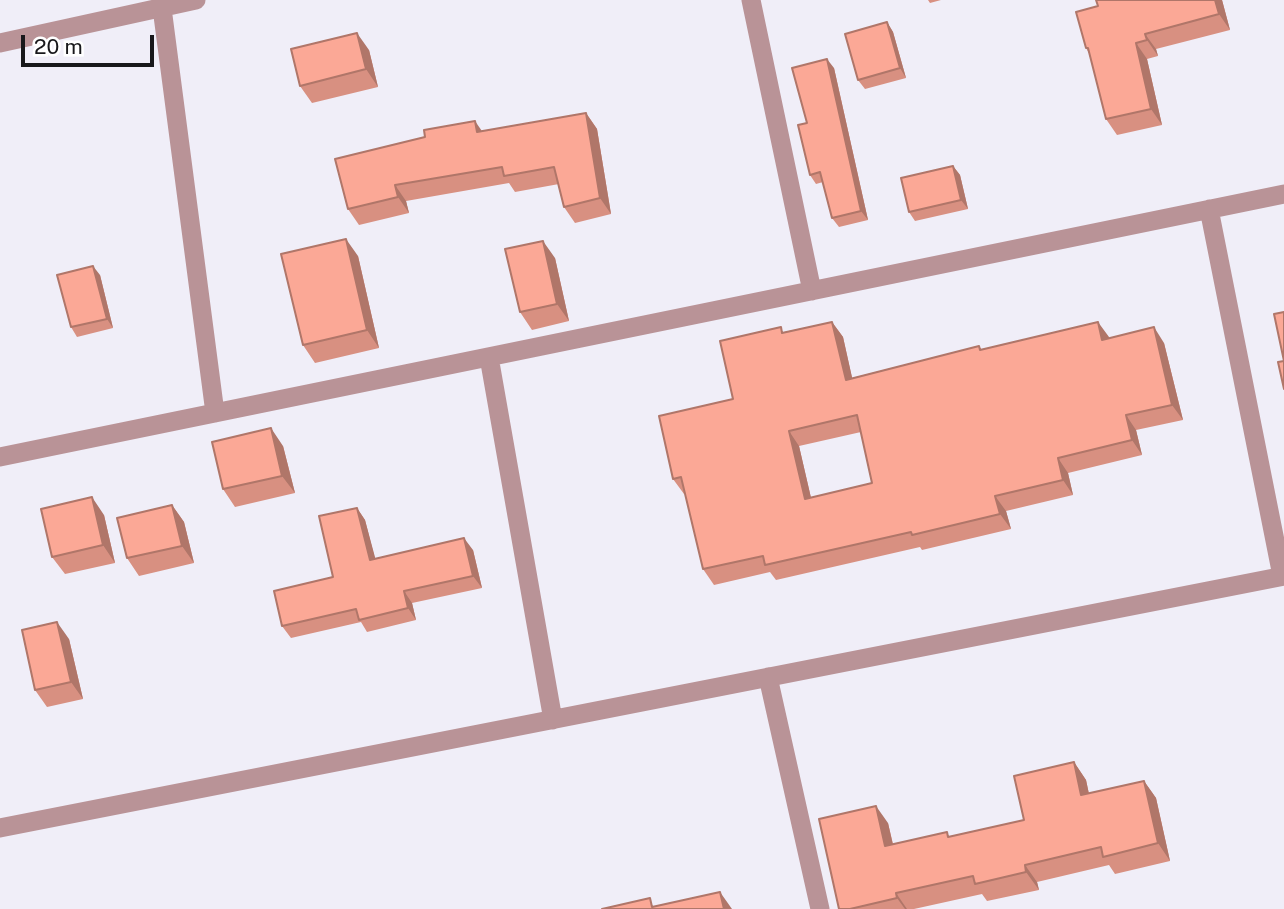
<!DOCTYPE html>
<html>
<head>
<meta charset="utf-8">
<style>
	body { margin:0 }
	#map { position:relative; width:1284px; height:909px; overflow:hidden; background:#f0eef8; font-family:"Public Sans",sans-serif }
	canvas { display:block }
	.scale { position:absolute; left:21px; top:35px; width:133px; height:32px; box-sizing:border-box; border:4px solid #18181b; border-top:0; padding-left:9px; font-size:21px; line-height:24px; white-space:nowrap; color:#18181b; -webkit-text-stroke:5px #fff; paint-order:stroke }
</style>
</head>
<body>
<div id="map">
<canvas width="1284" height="909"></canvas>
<div class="scale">20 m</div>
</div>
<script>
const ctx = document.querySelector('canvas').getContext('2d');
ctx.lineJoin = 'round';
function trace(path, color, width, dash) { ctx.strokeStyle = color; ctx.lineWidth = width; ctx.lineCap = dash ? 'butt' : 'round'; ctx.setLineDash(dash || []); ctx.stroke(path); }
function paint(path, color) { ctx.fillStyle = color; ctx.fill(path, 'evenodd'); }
const minor = new Path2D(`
	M 751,0 L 812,291
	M 162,8 L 215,413
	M 0,43 L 196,0
	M 1209,209 L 1282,576
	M 489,357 L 553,720
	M 0,457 L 1284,194
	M 768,677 L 820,909
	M 0,828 L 1284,576`);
const wall = new Path2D(`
	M 928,0 L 941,0 L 930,3 Z
	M 1096,0 L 1222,0 L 1230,30 L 1156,49 L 1158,56 L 1147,59 L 1162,125 L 1117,135 L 1106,119 L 1090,55 L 1086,48 L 1098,6 Z
	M 887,22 L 893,32 L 906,78 L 865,89 L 858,80 Z
	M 369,50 L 378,87 L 312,103 L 300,86 Z
	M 834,68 L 868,220 L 839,227 L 832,218 L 823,182 L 816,184 L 810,175 L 807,123 Z
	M 586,113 L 597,129 L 611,214 L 575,223 L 564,207 L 559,184 L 515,192 L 509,183 L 406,201 L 409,213 L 359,225 L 348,209 L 482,131 Z
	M 953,166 L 960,175 L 968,209 L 915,221 L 909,212 Z
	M 358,256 L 379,348 L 315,363 L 303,345 Z
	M 555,258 L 569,321 L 532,330 L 520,312 Z
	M 100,275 L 113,328 L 77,337 L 71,327 Z
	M 832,322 L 843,337 L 852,378 L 979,346 L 982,350 L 1109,337 L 1109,338 L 1164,343 L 1183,420 L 1136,430 L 1142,455 L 1068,473 L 1073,495 L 1006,511 L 1011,529 L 922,550 L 920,547 L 776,580 L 770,572 L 714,585 L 703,569 L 685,494 L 684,494 L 673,479 L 784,332 ZM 861,432 L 872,483 L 811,498 L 799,446 Z
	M 283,446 L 295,493 L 235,507 L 223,489 Z
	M 172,505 L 184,522 L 194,563 L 139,576 L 127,558 Z
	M 357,508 L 365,520 L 375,559 L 473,550 L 482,588 L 412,603 L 416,620 L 367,632 L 361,622 L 291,638 L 282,626 L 333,577 Z
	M 104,515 L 115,563 L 65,574 L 52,557 Z
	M 69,639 L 83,699 L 47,707 L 35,690 Z
	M 1074,762 L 1086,780 L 1089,794 L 1144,781 L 1156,798 L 1170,861 L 1115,874 L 1109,865 L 1037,882 L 1039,890 L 987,901 L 982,894 L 914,909 L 839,909 L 888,823 L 893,844 L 951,836 L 1024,820 Z`);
const shadedWall = new Path2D(`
	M 1215,0 L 1222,0 L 1230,30 L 1219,14 Z
	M 887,22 L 893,32 L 906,78 L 900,68 Z
	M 357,33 L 369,50 L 378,87 L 366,69 Z
	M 1145,34 L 1156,49 L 1158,56 L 1147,40 Z
	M 1136,43 L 1147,59 L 1162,125 L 1151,109 Z
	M 827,59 L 834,68 L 868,220 L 861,211 Z
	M 586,113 L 597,129 L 611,214 L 600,198 Z
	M 475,121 L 486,137 L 477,132 Z
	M 953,166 L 960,175 L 968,209 L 961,200 Z
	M 395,185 L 406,201 L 409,213 L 398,197 Z
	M 346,239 L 358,256 L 379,348 L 367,330 Z
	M 543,241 L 555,258 L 569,321 L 557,304 Z
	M 93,266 L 100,275 L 113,328 L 107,319 Z
	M 832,322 L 843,337 L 856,395 L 846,380 Z
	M 1098,322 L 1109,337 L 1113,355 L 1102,340 Z
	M 1154,327 L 1164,343 L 1183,420 L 1172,405 Z
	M 1126,415 L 1136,430 L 1142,455 L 1132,440 Z
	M 271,428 L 283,446 L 295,493 L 282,476 Z
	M 789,431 L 799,446 L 815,515 L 805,499 Z
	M 1058,458 L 1068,473 L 1073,495 L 1063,480 Z
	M 995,496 L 1006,511 L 1011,529 L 1000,514 Z
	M 92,497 L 104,515 L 115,563 L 103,545 Z
	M 172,505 L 184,522 L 194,563 L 182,546 Z
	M 357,508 L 365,520 L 379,572 L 370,560 Z
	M 464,538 L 473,550 L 482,588 L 473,576 Z
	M 404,591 L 412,603 L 416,620 L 408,608 Z
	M 57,622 L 69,639 L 83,699 L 71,682 Z
	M 1074,762 L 1086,780 L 1093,813 L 1081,795 Z
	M 1144,781 L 1156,798 L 1170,861 L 1158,843 Z
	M 876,806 L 888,823 L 897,863 L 885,846 Z
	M 1025,865 L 1037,882 L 1039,890 L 1026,872 Z
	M 720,892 L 732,909 L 724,909 Z
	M 896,893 L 907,909 L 905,909 L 897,898 Z`);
const building = new Path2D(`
	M 1096,0 L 1215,0 L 1219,14 L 1145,34 L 1147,40 L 1136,43 L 1151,109 L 1106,119 L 1088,48 L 1086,48 L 1076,12 L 1098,6 Z
	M 887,22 L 900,68 L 858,80 L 845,34 Z
	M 357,33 L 366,69 L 300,86 L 291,49 Z
	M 827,59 L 861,211 L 832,218 L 820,172 L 810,175 L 798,125 L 807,123 L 792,68 Z
	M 586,113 L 600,198 L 564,207 L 554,167 L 504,176 L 502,167 L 395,185 L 398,197 L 348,209 L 335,159 L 425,137 L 424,130 L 475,121 L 477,132 Z
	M 953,166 L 961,200 L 909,212 L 901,178 Z
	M 346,239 L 367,330 L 303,345 L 281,254 Z
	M 543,241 L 557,304 L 520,312 L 505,249 Z
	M 93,266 L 107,319 L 71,327 L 57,275 Z
	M 1284,312 L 1284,389 L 1278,362 L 1284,361 L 1274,314 Z
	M 832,322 L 846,380 L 979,346 L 980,350 L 1098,322 L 1102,340 L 1154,327 L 1172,405 L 1126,415 L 1132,440 L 1058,458 L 1063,480 L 995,496 L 1000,514 L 912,535 L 911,532 L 765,565 L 763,556 L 703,569 L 681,477 L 673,479 L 659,416 L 733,399 L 720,341 L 781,327 L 782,333 ZM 857,415 L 872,483 L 805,499 L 789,431 Z
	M 271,428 L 282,476 L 223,489 L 212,442 Z
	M 92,497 L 103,545 L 52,557 L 41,509 Z
	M 172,505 L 182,546 L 127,558 L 117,518 Z
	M 357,508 L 370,560 L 464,538 L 473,576 L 404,591 L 408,608 L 359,620 L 356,609 L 282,626 L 274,591 L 333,577 L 319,516 Z
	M 57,622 L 71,682 L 35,690 L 22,630 Z
	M 1074,762 L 1081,795 L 1144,781 L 1158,843 L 1103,857 L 1101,847 L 1025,865 L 1026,872 L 975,884 L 973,876 L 896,893 L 897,898 L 850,909 L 839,909 L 819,819 L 876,806 L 885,846 L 947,832 L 948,837 L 1024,820 L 1014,776 Z
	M 720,892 L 724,909 L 602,909 L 650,898 L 652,907 Z`);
trace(minor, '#b99397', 19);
paint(wall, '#d89081');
paint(shadedWall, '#b07669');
paint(building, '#fba896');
trace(building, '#b07669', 2);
</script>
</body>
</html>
